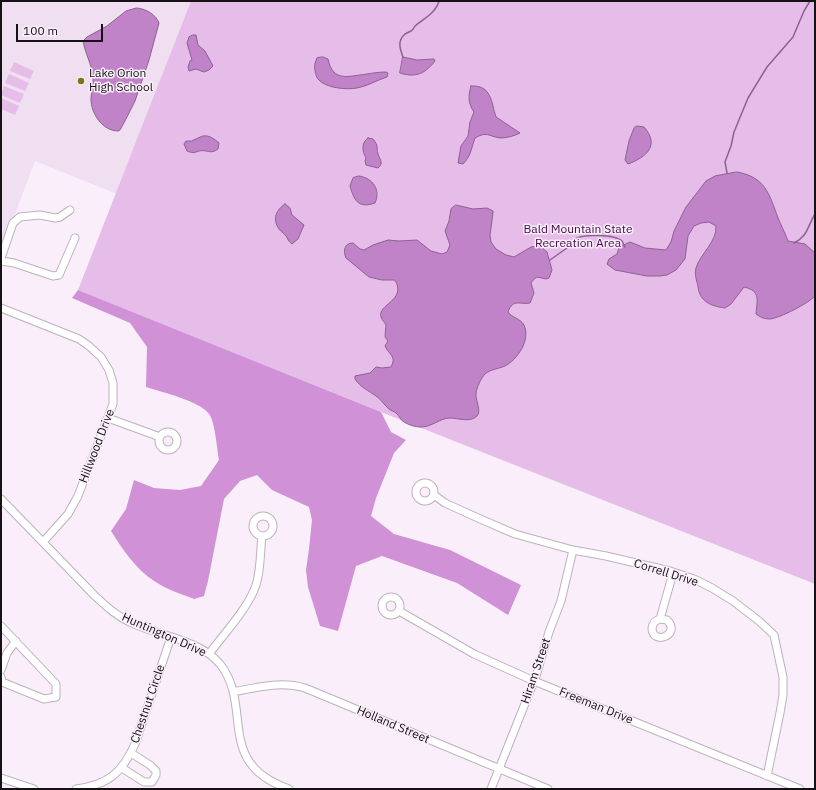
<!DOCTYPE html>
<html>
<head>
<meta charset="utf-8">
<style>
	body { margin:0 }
	#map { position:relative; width:816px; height:790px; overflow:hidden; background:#f9eef9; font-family:"IBM Plex Sans",sans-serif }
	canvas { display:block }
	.frame { position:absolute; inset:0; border:2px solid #151115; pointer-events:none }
	.scale { position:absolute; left:16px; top:24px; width:87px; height:18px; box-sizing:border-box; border:2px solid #151115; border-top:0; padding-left:5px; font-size:12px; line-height:14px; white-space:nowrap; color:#151115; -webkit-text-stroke:3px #f9eef9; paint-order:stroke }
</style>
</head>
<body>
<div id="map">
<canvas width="816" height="790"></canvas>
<div class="frame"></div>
<div class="scale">100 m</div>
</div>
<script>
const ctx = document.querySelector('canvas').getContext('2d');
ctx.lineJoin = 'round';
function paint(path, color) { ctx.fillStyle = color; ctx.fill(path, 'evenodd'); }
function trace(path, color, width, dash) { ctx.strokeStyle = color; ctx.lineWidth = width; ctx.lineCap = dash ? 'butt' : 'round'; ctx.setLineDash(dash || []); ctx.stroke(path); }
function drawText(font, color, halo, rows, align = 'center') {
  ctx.font = font + ' "IBM Plex Sans",sans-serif'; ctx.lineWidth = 3; ctx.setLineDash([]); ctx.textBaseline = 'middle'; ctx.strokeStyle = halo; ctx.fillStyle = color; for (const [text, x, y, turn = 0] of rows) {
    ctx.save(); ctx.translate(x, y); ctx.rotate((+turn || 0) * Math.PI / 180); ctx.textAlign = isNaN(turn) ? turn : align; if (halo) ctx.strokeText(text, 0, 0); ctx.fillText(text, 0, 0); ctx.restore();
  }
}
const built = new Path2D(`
	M 1,1 L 191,1 L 117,194 L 35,161 L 1,251 Z`);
const green = new Path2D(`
	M 191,1 L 815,1 L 815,584 L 381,412 L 78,290 Z
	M 14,62 L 34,71 L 30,79 L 10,71 Z
	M 9,74 L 29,83 L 25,91 L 5,83 Z
	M 4,86 L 24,94 L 20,103 L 1,95 Z
	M 1,98 L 19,106 L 15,115 L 1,109 Z`);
const forest = new Path2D(`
	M 78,290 L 381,412 L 391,432 L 406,440 L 394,453 L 376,498 L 371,516 L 394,534 L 450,550 L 521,585 L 508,615 L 457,583 L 382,556 L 356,566 L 338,631 L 320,626 L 308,587 L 306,570 L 309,549 L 312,520 L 309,507 L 272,490 L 257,475 L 240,481 L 224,499 L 208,581 L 204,596 L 194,599 C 181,594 166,589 154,581 C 135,568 123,550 111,531 L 126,509 L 134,480 L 154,488 L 180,490 L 201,486 L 219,460 C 217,449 215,421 209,414 C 200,401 161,392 146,387 L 147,347 L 130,323 L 72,298 Z`);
const water = new Path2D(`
	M 137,8 C 147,9 156,15 159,23 L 149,60 L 135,101 L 126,119 L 120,130 L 118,131 C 103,131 91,114 91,99 C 91,92 94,84 93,77 C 92,65 85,53 83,41 L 87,37 L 107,26 L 126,11 Z
	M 193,35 L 196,35 L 198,45 L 205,51 L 213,66 L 209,70 L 204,72 L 196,69 L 189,71 L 188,67 L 190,61 L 192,60 L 187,43 L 189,37 Z
	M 323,57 L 328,59 C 333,83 349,76 367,74 C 373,73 379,72 386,72 L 388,73 L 387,77 C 377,80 368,86 357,88 C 346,90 325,88 318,79 C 316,77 316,74 315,71 C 314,66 315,62 317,58 Z
	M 403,57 L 417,60 L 434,59 L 435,61 C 425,74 415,78 400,73 Z
	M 471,86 C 492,85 491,102 496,117 L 520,133 C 514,136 507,138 500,138 C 488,136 487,131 475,138 C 471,149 471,156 463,164 L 458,163 L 461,146 L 468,136 L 470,122 L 474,112 C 468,103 468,97 471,86 Z
	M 637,126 L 644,127 C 660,145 647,157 628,164 L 625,160 L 629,141 L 634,128 Z
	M 203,136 C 210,135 214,139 219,143 L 218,149 C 210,155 207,149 199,151 C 194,153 192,153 187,151 L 184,144 L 186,141 L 191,141 Z
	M 368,138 L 373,139 C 379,146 376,147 378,154 C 380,160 384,163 378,168 L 366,165 L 365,161 L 366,158 C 362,151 361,143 368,138 Z
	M 737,172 C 765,177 769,193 778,218 C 781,225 785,233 788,241 L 805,244 L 815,253 L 815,296 C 809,303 780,318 770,319 C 764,319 760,317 756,314 C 757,300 761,291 744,287 L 731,304 L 725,308 C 711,306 700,302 698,287 C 697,280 694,275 696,268 C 700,254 717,242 716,226 L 709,222 L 701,223 L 694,226 L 688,236 L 685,259 L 676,270 L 667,275 L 660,276 L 647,276 L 615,270 L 607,264 L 609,259 L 617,254 L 619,247 L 630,242 L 645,248 L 666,250 L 671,242 L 674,231 L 686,207 L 706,181 L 715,176 Z
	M 359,176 C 373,178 381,190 375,203 C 358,209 354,200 350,186 L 353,178 Z
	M 285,204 L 290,208 L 292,215 L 304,225 L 298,239 L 292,244 C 288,241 288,239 286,236 C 284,233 281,232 279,229 C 272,219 276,210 285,204 Z
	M 456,205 L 473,209 L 487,208 L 493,211 L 493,213 L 490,235 L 491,242 L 496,249 L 506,255 L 514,257 L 531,247 L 540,246 L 547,252 L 552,270 L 549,278 L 546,279 L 537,277 L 534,279 L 531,283 L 534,293 L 530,303 C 520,305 513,298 508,312 C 512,318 520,318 524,325 C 531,340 517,360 505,366 C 498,369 491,369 485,374 C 481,378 477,387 476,393 C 475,400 482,411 477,416 C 470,423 458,418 450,418 C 440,418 432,427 421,427 C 415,427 409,425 404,422 C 400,420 400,416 396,413 C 394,411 391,411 389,409 C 384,405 381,399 376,396 C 368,390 361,388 355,379 L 355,376 L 370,373 L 376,367 L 382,368 L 391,367 C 397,356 389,355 385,346 L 388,341 L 385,337 L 386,325 C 385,323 382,320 381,317 C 377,304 407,301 395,280 L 382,280 L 369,277 L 346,258 C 343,251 344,243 353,243 L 360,249 L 364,250 L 373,245 L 388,240 L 399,241 L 417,240 L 431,251 L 442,254 L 447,252 L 450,245 L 445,231 L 449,221 L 451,209 Z`);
const stream = new Path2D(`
	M 403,57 C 400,49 397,41 405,34 C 407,33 409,32 411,31 C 413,30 414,28 415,26 C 423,19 436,13 439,1
	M 727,173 L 725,162 L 731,146 L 734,132 L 748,98 L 767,67 L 793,37 L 804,11 L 810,1
	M 794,243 C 808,236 807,227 815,214
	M 550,260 L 574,243 L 575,239 C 582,234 615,234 622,241 C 623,243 624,245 625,247`);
const street = new Path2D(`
	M 1,258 L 13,223 L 20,217 L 40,215 L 55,218 L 60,217 L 70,210
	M 1,261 L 14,263 L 53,276 L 59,275 L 75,238
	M 1,308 L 79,339 L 89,346 L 101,357 L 109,370 L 113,383 L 113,404 L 78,496 L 68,514 L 43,542
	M 108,418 L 160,437
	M159 441a9 9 0 1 1 18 0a9 9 0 1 1-18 0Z
	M416 492a9 9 0 1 1 18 0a9 9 0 1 1-18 0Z
	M 434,495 L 445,503 L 478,518 L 515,534 L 573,550 L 606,556 L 670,571 L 694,579 L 712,588 L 733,601 L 759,621 L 774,635 L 783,677 L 783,695 L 780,713 L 767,776
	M 1,499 L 94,595 C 105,605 116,616 130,622 C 158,636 199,639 220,664 C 254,707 214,763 289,789
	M253 526a10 10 0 1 1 20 0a10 10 0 1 1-20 0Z
	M382 606a9 9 0 1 1 18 0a9 9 0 1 1-18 0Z
	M 399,611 L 474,654 L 534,681 L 800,789
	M 660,619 L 667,620 C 682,635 652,646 652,628 C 653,623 656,620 660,619 L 673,573
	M 1,626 L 56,684 L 56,697 L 44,699 L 2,682 L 1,677
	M 209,654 C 223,635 249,607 256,585 C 261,570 260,552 262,536
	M 1,670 L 7,653 L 16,641
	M 233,692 C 258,687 281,681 305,688 L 548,789
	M 122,768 L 144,782 L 152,782 L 156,775 L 156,771 L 150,765 L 131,753
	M 1,778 L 34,789
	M 76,789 C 108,785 122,773 135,744 L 171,637
	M 491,789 L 536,676 L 549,632 L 561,601 L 573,550`);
const markers = [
	[81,81,4,"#7c7416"]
];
const poiNames = [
	["Lake Orion",89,74],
	["High School",89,88]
];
const parkNames = [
	["Bald Mountain State",578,230],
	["Recreation Area",578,244]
];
const streetNames = [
	["Hillwood Drive",97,446,-69],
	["Correll Drive",666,573,17],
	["Huntington Drive",164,635,24],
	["Hiram Street",536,671,-71],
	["Chestnut Circle",148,704,-71],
	["Freeman Drive",596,706,22],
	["Holland Street",393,725,23]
];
paint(built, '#efdff0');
paint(green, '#e5bde8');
paint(forest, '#d091d7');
paint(water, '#c183c8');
trace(water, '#8d6192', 1);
trace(stream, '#8d6192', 1.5);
trace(street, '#bcb2bd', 9);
trace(street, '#fff', 7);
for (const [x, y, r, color] of markers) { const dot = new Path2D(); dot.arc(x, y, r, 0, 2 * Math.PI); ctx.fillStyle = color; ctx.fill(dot); trace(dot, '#f9eef9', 1.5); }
drawText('12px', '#151115', '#f9eef9', poiNames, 'left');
drawText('12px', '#44094a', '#f9eef9', parkNames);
drawText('12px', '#151115', '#f9eef9', streetNames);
</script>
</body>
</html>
